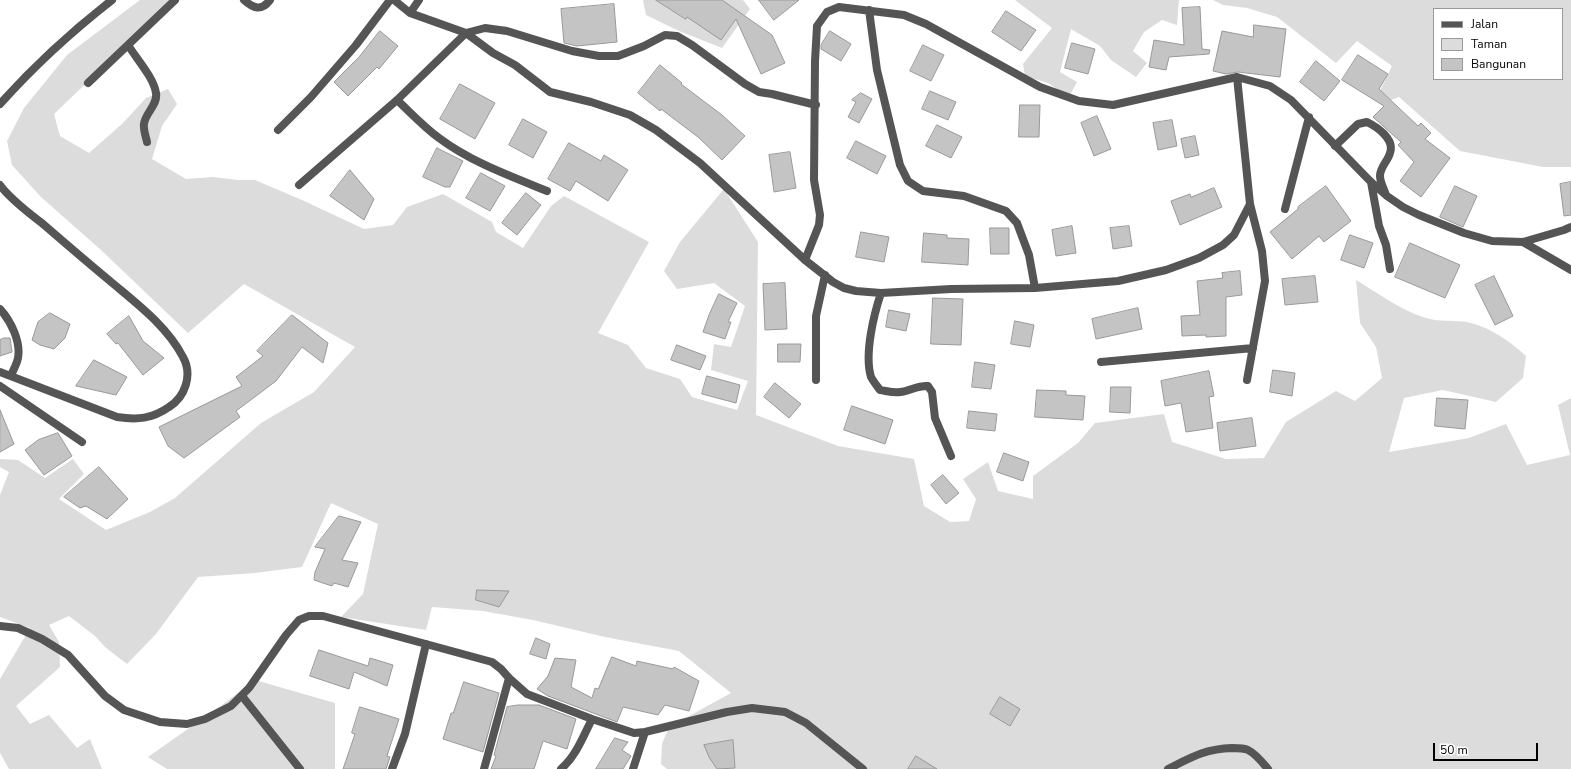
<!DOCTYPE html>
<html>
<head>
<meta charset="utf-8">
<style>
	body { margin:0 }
	#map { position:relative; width:1571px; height:769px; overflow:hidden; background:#fff; font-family:"Nunito Sans",sans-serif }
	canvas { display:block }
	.legend { position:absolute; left:1433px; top:8px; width:130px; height:72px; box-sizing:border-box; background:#fff; border:1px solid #999; margin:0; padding:5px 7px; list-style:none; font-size:12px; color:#000 }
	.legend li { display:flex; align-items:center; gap:8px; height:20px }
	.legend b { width:20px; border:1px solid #999 }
	.scale { position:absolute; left:1433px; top:743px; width:105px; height:18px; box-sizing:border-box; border:2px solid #000; border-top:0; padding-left:5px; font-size:12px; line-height:14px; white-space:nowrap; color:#000; -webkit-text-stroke:3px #fff; paint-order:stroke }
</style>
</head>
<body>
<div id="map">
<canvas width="1571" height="769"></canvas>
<ul class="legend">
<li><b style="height:5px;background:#555"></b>Jalan</li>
<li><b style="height:11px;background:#dcdcdc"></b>Taman</li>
<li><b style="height:11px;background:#c4c4c4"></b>Bangunan</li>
</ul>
<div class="scale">50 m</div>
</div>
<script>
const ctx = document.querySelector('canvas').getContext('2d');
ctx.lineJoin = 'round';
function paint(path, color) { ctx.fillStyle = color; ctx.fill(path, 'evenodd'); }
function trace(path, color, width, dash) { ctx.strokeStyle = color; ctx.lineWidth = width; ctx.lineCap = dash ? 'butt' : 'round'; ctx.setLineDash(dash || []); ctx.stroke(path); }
const green = new Path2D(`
	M 140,0 L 176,0 L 169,4 L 54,114 L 60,136 L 89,153 L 123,123 L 146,98 L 168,89 L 177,104 L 162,126 L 152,159 L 186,179 L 213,177 L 238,180 L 255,180 L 302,200 L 364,229 L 393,225 L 407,207 L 443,194 L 492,222 L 496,232 L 523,248 L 551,206 L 564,196 L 649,242 L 598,333 L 628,345 L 646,368 L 680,379 L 692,397 L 737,410 L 748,381 L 711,370 L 714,344 L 731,347 L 745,306 L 714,283 L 677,289 L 664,271 L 680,242 L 724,189 L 758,242 L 756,415 L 838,446 L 914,459 L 924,506 L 950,522 L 969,521 L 976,499 L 963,479 L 988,462 L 998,491 L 1033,499 L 1033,476 L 1078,443 L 1095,423 L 1164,414 L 1172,442 L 1226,459 L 1264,458 L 1286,422 L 1336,391 L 1355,401 L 1382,378 L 1376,347 L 1360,323 L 1356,280 C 1378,293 1399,309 1423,317 C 1438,323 1456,319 1471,323 C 1491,328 1511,342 1526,356 L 1523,378 L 1496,402 L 1443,390 L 1404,398 L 1389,452 L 1469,438 L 1506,424 L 1527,465 L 1570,455 L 1558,405 L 1571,398 L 1571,769 L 667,769 L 661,764 L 662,744 L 669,727 L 731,693 L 679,651 L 605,637 L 533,620 L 483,611 L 432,607 L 426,630 L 341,617 L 363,594 L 378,524 L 331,503 L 302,567 L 255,573 L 198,577 L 156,634 L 127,664 L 105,647 L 95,636 L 69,616 L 49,625 L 59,642 L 60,667 L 16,706 L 30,724 L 49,715 L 77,748 L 90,739 L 102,769 L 9,769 L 0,753 L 0,679 L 30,628 L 0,617 L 0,495 L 9,472 L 0,467 L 0,459 L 18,460 L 45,478 L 73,459 L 84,474 L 59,499 L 106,530 L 150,512 L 175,498 L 261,423 L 314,392 L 355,347 L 244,284 L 188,333 L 101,250 L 41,197 L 12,165 L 7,141 L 24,108 L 67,55 Z
	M 643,0 L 743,0 L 750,9 L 722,48 L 679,31 L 646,15 Z
	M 1015,0 L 1179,0 L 1177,25 L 1162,20 L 1144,32 L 1133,51 L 1147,63 L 1136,77 L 1111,60 L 1100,46 L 1071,29 L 1060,72 L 1077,82 L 1069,97 L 1048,83 L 1025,76 L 1023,64 L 1052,28 Z
	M 1213,0 L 1571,0 L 1571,167 L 1543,167 L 1460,151 L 1399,97 L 1391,100 L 1380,91 L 1392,66 L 1357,41 L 1336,63 L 1277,17 L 1247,8 L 1223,5 ZM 1434,9 L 1562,9 L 1562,79 L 1434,79 Z
	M 255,680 L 335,703 L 335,769 L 167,769 L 148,757 L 222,705 Z`);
const building = new Path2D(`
	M 656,0 L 722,0 L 772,35 L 785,63 L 761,74 L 736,19 L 721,40 L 687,17 L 686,19 Z
	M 759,0 L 799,0 L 774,20 Z
	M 614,4 L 617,42 L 577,46 L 564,43 L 561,9 Z
	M 1200,7 L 1202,49 L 1210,50 L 1209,54 L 1169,57 L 1166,70 L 1149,67 L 1154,40 L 1184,45 L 1182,8 Z
	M 1006,11 L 1036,30 L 1021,51 L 992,32 Z
	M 1254,25 L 1286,29 L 1280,77 L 1238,72 L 1226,74 L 1213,71 L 1222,31 L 1253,37 Z
	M 380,31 L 398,46 L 379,69 L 377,67 L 348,96 L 334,82 L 359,57 Z
	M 830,31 L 851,44 L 841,61 L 821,49 L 821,45 Z
	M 1072,43 L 1095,49 L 1088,74 L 1065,68 Z
	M 923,45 L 944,55 L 931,81 L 910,71 Z
	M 1358,55 L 1388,74 L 1379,89 L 1418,126 L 1421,123 L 1431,133 L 1425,139 L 1450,158 L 1421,197 L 1400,181 L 1414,162 L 1398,145 L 1401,142 L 1373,117 L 1384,106 L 1342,80 Z
	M 1316,61 L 1340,81 L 1324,101 L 1300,82 Z
	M 660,65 L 682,83 L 681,84 L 722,115 L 745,136 L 722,160 L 698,137 L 661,109 L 660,111 L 638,93 Z
	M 460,84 L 495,103 L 475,139 L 440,119 Z
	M 930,91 L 956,102 L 948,120 L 922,109 Z
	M 861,93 L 872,99 L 859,123 L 848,117 L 856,102 L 852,100 Z
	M 1020,105 L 1040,105 L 1039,137 L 1019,137 Z
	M 1097,116 L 1111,149 L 1094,156 L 1081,123 Z
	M 523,119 L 547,132 L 533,158 L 509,145 Z
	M 1172,120 L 1177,146 L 1158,150 L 1153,123 Z
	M 937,125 L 962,137 L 951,158 L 926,146 Z
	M 1195,136 L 1199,155 L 1185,158 L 1181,139 Z
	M 856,141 L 886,156 L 877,174 L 847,158 Z
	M 569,143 L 601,161 L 604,155 L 628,170 L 608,201 L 576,181 L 570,191 L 548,179 Z
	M 437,148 L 463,161 L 450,187 L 445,187 L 423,177 Z
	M 790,152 L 796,188 L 774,192 L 769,155 Z
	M 350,170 L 374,199 L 364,220 L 330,196 Z
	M 481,173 L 505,186 L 490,211 L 466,198 Z
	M 1571,182 L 1571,215 L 1564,216 L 1560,184 Z
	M 1326,186 L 1351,221 L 1324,242 L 1319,236 L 1292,259 L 1270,232 L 1298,209 L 1298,207 Z
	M 1455,186 L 1477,196 L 1463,227 L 1440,217 Z
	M 1214,188 L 1222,207 L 1180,225 L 1171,201 L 1190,194 L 1191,197 Z
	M 526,193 L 541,205 L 517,235 L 502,223 Z
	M 1072,226 L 1076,253 L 1056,256 L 1052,230 Z
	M 1129,226 L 1132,246 L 1113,249 L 1110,228 Z
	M 990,228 L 1009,228 L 1009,254 L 991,254 Z
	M 861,232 L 889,237 L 884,262 L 856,257 Z
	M 924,233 L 947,235 L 947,238 L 969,239 L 968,265 L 922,262 Z
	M 1350,235 L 1373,243 L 1364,268 L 1341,260 Z
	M 1410,243 L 1460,265 L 1445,298 L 1395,277 Z
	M 1240,271 L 1242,295 L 1226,297 L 1226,336 L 1206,337 L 1206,335 L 1182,336 L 1181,316 L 1200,315 L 1197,281 L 1223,278 L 1222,273 Z
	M 1315,276 L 1318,302 L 1285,305 L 1282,279 Z
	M 1494,276 L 1513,316 L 1495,325 L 1475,285 Z
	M 785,283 L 787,329 L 765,330 L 763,284 Z
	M 719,294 L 737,303 L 728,322 L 731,322 L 725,339 L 703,332 L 709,315 Z
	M 933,298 L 963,299 L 961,345 L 931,344 Z
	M 1138,308 L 1142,329 L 1096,339 L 1092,319 Z
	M 889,310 L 910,314 L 906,331 L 886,327 Z
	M 50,313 L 70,324 L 65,338 L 54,349 L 40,345 L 32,340 L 38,322 Z
	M 292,315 L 328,343 L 323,363 L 302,347 L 276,381 L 236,411 L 240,417 L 184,458 L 168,446 L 159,427 L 242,386 L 236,377 L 263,356 L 257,351 Z
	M 129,316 L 143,341 L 164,358 L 143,375 L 118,343 L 116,344 L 107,334 Z
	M 1015,321 L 1034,325 L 1030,347 L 1011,344 Z
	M 4,338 L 10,338 L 12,352 L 0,356 L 0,340 Z
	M 778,344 L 801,344 L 800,362 L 778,362 Z
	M 677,345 L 706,356 L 700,370 L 671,360 Z
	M 94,360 L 127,377 L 116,395 L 76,386 Z
	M 975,362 L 995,365 L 991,389 L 972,387 Z
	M 1273,370 L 1295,373 L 1292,396 L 1270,392 Z
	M 1209,371 L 1214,396 L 1209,397 L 1213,428 L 1186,432 L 1181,403 L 1165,406 L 1161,381 Z
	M 707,376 L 740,385 L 736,403 L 702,394 Z
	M 775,383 L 801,404 L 789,418 L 764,397 Z
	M 1111,387 L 1131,387 L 1130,413 L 1110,412 Z
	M 1037,390 L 1066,391 L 1066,395 L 1085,396 L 1083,420 L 1035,417 Z
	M 1437,398 L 1468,400 L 1465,429 L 1435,426 Z
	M 852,406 L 893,420 L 885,444 L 844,430 Z
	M 0,410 L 14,444 L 0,452 Z
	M 969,411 L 997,414 L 995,431 L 967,428 Z
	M 1252,418 L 1256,446 L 1220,451 L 1217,423 Z
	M 58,433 L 72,456 L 44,475 L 25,450 L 38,440 Z
	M 1004,453 L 1029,462 L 1023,481 L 997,472 Z
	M 99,467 L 128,499 L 107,519 L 86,506 L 80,508 L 64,497 Z
	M 943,475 L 959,493 L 946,504 L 931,485 Z
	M 339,516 L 361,522 L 342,560 L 358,563 L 348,587 L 334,583 L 332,586 L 314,580 L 315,572 L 325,549 L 315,547 Z
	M 477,590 L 509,591 L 499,607 L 476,600 Z
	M 536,638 L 550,644 L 546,659 L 530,654 Z
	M 319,650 L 368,666 L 370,658 L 393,665 L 387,686 L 354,672 L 349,689 L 310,676 Z
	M 612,657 L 636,666 L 637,661 L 673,669 L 674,667 L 699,681 L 689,711 L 665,705 L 658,715 L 623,707 L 617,722 L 548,696 L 537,689 L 548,676 L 555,658 L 576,660 L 571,687 L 592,698 L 595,688 L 598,689 Z
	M 464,682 L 499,693 L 483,752 L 443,739 L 451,713 L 453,713 Z
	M 1000,697 L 1020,709 L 1010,726 L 990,714 Z
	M 518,705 L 539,705 L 576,719 L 567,749 L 543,741 L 534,769 L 491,769 L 496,756 L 494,755 L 507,707 Z
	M 360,707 L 399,719 L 387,756 L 390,757 L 386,769 L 343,769 L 355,734 L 352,733 Z
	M 615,738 L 628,742 L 622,750 L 631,756 L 623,769 L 596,769 Z
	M 733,740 L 735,768 L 717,769 L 709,757 L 704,745 Z
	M 916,756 L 937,769 L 908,769 Z`);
const street = new Path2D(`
	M 244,0 C 253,8 261,12 270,0
	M 394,0 L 410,13 L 466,33 L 493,53 L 515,65 L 550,92 L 591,102 L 630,115 L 656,130 L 700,163 L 805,260 L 833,282 L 844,288 L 856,291 L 881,293 L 951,289 L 1035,288 L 1118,281 L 1166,270 L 1199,258 L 1223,245 L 1234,235 L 1250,204 L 1237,77 L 1113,105 L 1079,101 L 1040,87 L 926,24 L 904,15 L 839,7 L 827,12 L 817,26 L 815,61 L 814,180 L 820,215 L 819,225 L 805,260
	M 869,10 L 877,70 L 900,165 L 908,181 L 923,191 L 964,196 L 1006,211 L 1017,223 L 1029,255 L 1035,288
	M 410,13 L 419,0
	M 128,45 C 136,58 154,78 156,93 C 158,105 145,113 144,124 C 143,129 146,137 147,142
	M 1237,77 L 1270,86 L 1291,100 L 1371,182 L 1387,196 L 1403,207 L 1419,215 L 1464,233 L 1492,241 L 1523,242 L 1564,230 L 1571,227
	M 88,83 L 175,0
	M 397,100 C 411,113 424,127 439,138 C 471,162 510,176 547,191
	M 0,104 C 34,66 71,32 112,0
	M 278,130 L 311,97 L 356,45 L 390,0
	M 1335,146 L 1358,124 L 1367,122 C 1377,127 1395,139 1390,153 C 1388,161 1380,167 1380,176 C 1380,182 1384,189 1386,195
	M 1371,182 L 1379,226 L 1386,245 L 1390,269
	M 0,185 C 10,199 29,213 43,224 C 65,243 87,262 110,281 C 136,303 167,326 183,357 C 193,375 185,397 169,407 C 152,419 137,420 117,417 L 0,372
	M 299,185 L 397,100 L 466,33 L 485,28 L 507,31 L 572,51 L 599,56 L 618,56 L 644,46 L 665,35 L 677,36 L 692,45 L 745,84 L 759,92 L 772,94 L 816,105
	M 1285,209 L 1309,117
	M 1523,242 L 1571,270
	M 881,293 C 874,314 864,354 871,377 C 873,381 877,386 880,390 C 887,391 893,393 900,392 C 910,391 918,385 928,386 L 932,392 L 935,418 L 951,456
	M 0,309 C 11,321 21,342 18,358 C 17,364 13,370 11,376
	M 1101,362 L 1253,348
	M 816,380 L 816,316 L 825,275
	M 1247,380 L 1265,281 L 1262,251 L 1250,204
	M 0,386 L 82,442
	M 0,626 L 18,628 L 42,639 L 68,655 L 105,696 L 124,710 L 160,722 L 187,724 L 205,719 L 231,706 L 249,688 L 286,635 L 299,620 L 309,616 L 323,616 L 492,662 L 501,669 L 509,678 L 527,694 L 592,719 L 634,733 L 645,732 L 727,712 L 752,708 L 785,712 L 806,723 L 863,769
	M 242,696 L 300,769
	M 392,769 L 405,734 L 426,644
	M 484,769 L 509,678
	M 561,769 C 576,756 583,737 592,719
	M 633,769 L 645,732
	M 1168,769 C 1192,757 1205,749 1232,748 C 1237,748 1244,748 1248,750 C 1256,754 1262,762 1268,769`);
paint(green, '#dcdcdc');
paint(building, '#c4c4c4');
trace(building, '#999', 1);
trace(street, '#555', 8);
</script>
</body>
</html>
